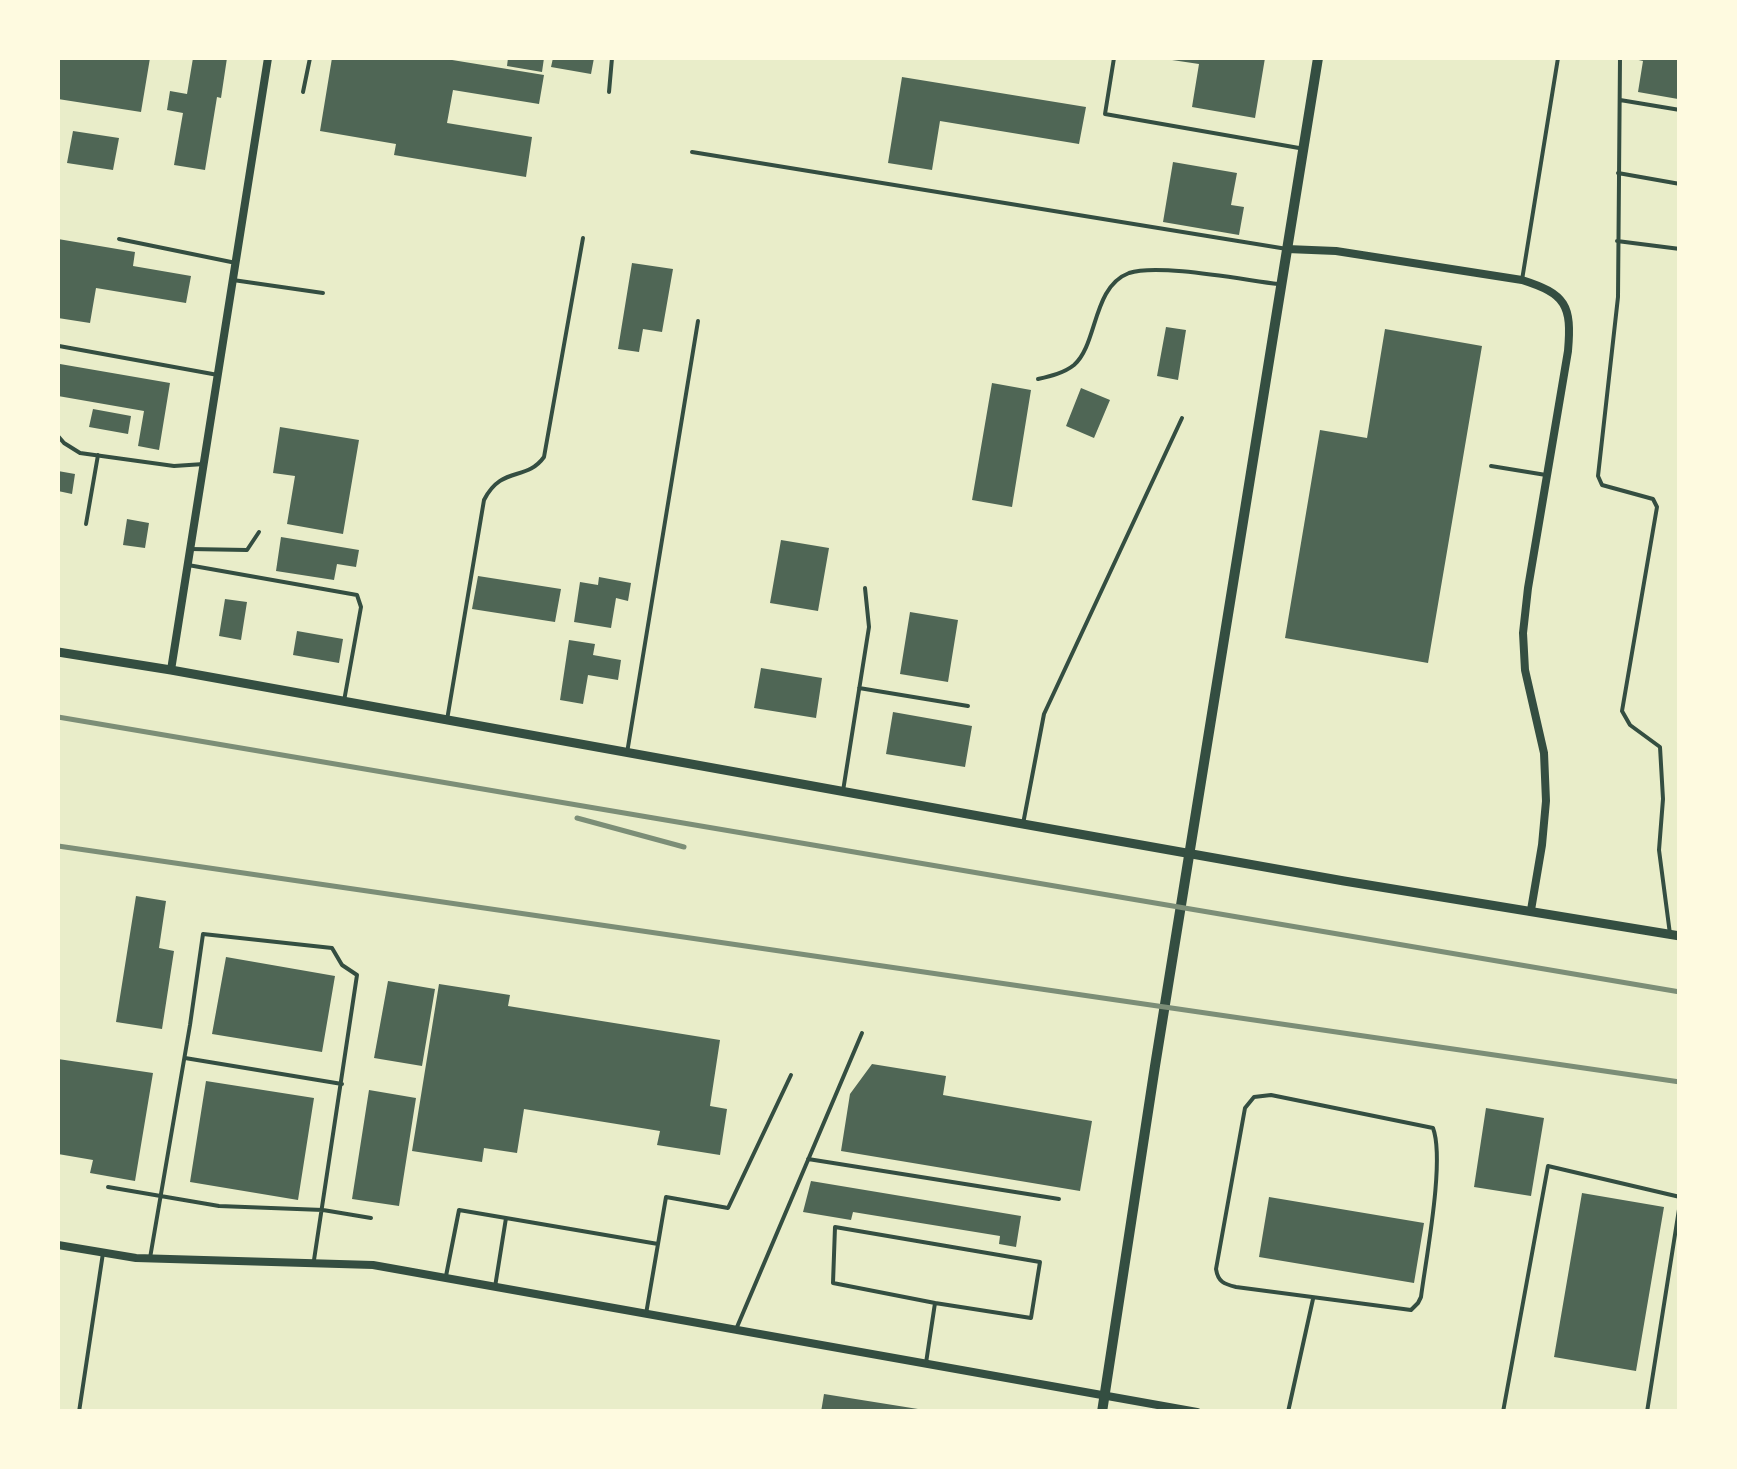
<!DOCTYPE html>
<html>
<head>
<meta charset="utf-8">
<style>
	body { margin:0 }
	#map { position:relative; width:1737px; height:1469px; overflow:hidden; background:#e9edc9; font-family:"IBM Plex Sans",sans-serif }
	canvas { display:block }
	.frame { position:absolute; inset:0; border:60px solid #fefae0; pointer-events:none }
</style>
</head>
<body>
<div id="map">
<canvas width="1737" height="1469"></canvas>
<div class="frame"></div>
</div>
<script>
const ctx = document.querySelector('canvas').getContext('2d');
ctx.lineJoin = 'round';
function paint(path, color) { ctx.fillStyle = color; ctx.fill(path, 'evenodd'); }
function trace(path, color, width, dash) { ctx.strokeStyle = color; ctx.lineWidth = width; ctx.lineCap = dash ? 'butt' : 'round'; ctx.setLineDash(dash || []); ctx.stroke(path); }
const building = new Path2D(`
	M 58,58 L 150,58 L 141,112 L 58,99 Z
	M 193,58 L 227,58 L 221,98 L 217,97 L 205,170 L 174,165 L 183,113 L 167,110 L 170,91 L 187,94 Z
	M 332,58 L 440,58 L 544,75 L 539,104 L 453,90 L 447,123 L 532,137 L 526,177 L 394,155 L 396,144 L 320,131 Z
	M 508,58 L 544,58 L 542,72 L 507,66 Z
	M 553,58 L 594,58 L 591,74 L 551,67 Z
	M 1172,58 L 1265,58 L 1255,118 L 1192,107 L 1199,64 L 1172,60 Z
	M 1635,58 L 1680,58 L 1678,99 L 1638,92 L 1643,61 L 1634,59 Z
	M 902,77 L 1086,107 L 1079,144 L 940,121 L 932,170 L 888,163 Z
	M 73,131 L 119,138 L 113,170 L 67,163 Z
	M 1173,162 L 1237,173 L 1231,205 L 1244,207 L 1239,235 L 1163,222 Z
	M 58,239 L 135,252 L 133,266 L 191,276 L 186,303 L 96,288 L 90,323 L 58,318 Z
	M 632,263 L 673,269 L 662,332 L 643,329 L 639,352 L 618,349 Z
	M 1166,327 L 1186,330 L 1178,380 L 1157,376 Z
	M 1385,329 L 1482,346 L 1428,663 L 1285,638 L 1320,430 L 1367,438 Z
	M 60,364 L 170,383 L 159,450 L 138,446 L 144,411 L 58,396 Z
	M 992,383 L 1031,390 L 1012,507 L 972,500 Z
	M 1081,388 L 1110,400 L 1094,438 L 1066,426 Z
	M 93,409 L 131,416 L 128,434 L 89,427 Z
	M 280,427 L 359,440 L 343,534 L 287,524 L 295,476 L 273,473 Z
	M 58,471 L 75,474 L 72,494 L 58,491 Z
	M 127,519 L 149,523 L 145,548 L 123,545 Z
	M 281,537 L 359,550 L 356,567 L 337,564 L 334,580 L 276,571 Z
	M 781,540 L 829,548 L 818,611 L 770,603 Z
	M 478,576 L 561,589 L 555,622 L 472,609 Z
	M 599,577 L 631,583 L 628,601 L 616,598 L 611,628 L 574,622 L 580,582 L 598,585 Z
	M 225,599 L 247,602 L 241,640 L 219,636 Z
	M 910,612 L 958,620 L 948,682 L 900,674 Z
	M 297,631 L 343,639 L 339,663 L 293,655 Z
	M 569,640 L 595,644 L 593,655 L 621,660 L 618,680 L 588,675 L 583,704 L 560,700 Z
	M 761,668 L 822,678 L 816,718 L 754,708 Z
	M 893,712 L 972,726 L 965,767 L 886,754 Z
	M 136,896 L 166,901 L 159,948 L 174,951 L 162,1029 L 116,1022 Z
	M 226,957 L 335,976 L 322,1052 L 212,1034 Z
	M 388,981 L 435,989 L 422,1066 L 374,1058 Z
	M 439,984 L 510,995 L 508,1006 L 720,1040 L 710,1106 L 727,1109 L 720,1155 L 657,1145 L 660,1131 L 524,1109 L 517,1153 L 484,1148 L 482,1162 L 412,1151 Z
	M 58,1059 L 153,1073 L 135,1181 L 90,1173 L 93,1160 L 58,1154 Z
	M 872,1064 L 946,1076 L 943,1095 L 1092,1121 L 1080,1191 L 841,1151 L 850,1094 Z
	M 206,1081 L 314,1098 L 298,1200 L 190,1182 Z
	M 369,1090 L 416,1098 L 399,1206 L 352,1199 Z
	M 1486,1108 L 1544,1118 L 1531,1196 L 1474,1187 Z
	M 811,1181 L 1021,1216 L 1016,1247 L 999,1244 L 1000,1236 L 853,1212 L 851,1220 L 803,1212 Z
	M 1582,1193 L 1664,1207 L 1636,1371 L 1554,1357 Z
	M 1269,1197 L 1424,1223 L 1414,1283 L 1259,1257 Z
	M 824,1394 L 918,1409 L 918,1412 L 821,1412 Z`);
const service = new Path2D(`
	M 1114,58 L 1105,114 L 1299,148
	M 1620,58 L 1618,297 L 1598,476 L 1602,485 L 1653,499 L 1657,507 L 1622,711 L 1630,725 L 1660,747 L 1663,799 L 1659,850 L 1670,934
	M 303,92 L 310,58
	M 609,92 L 612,58
	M 1620,100 L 1680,110
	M 692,152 L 1287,249
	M 1618,173 L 1680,184
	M 119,239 L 236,263
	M 1617,241 L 1680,249
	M 233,280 L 323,293
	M 1522,280 L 1558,58
	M 59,346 L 218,375
	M 1038,379 C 1051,376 1064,373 1074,365 C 1098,344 1092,287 1129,273 C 1158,263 1244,280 1278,284
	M 58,436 L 64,443 L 80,453 L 174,466 L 204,464
	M 1491,466 L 1546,475
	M 86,524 L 98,455
	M 190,549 L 247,550 L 259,532
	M 188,565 L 357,595 L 361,607 L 344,701
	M 859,688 L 968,706
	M 447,720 L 484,500 C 502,465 526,482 544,457 L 583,238
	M 627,753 L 698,321
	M 843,791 L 869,627 L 865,588
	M 1023,824 L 1044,714 L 1182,418
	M 185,1058 L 342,1084
	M 1271,1095 L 1433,1128 C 1445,1160 1426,1258 1421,1297 L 1418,1303 L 1411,1310 L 1236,1287 C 1224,1284 1218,1282 1216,1269 L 1245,1108 L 1254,1097 Z
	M 808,1159 L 1059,1199
	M 108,1187 L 219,1206 L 323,1210 L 371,1218
	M 658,1244 L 666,1197 L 728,1208 L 791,1075
	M 150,1258 L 190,1025 L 203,934 L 332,948 L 342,965 L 357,975 L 314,1260
	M 446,1276 L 459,1210 L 506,1218
	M 495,1287 L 506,1218 L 658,1244 L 646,1314
	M 737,1327 L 862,1033
	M 926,1363 L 935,1303 L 1031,1318 L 1040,1262 L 835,1227 L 833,1283 L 935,1303
	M 79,1412 L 103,1253
	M 1288,1412 L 1313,1299
	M 1503,1412 L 1548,1166 L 1680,1197
	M 1647,1412 L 1680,1203`);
const minor = new Path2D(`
	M 1287,249 L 1336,251 L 1522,280 C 1566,294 1572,305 1568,351 L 1528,588 L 1523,633 L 1525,670 L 1544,753 L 1546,801 L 1542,845 L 1531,910
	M 171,670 L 268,58
	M 58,1245 L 136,1258 L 373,1265 L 1197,1412`);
const tertiary = new Path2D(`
	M 58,652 L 171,670 L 1023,824 L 1344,881 L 1680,936`);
const secondary = new Path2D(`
	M 1102,1412 L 1155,1066 L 1318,58`);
const rail = new Path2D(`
	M 58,717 L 1680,992
	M 577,818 L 684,847
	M 58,846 L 1680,1082`);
paint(building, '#4f6655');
trace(service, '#344e41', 4);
trace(minor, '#344e41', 8);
trace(tertiary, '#344e41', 9);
trace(secondary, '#344e41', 10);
trace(rail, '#7c8e77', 5);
</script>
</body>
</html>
